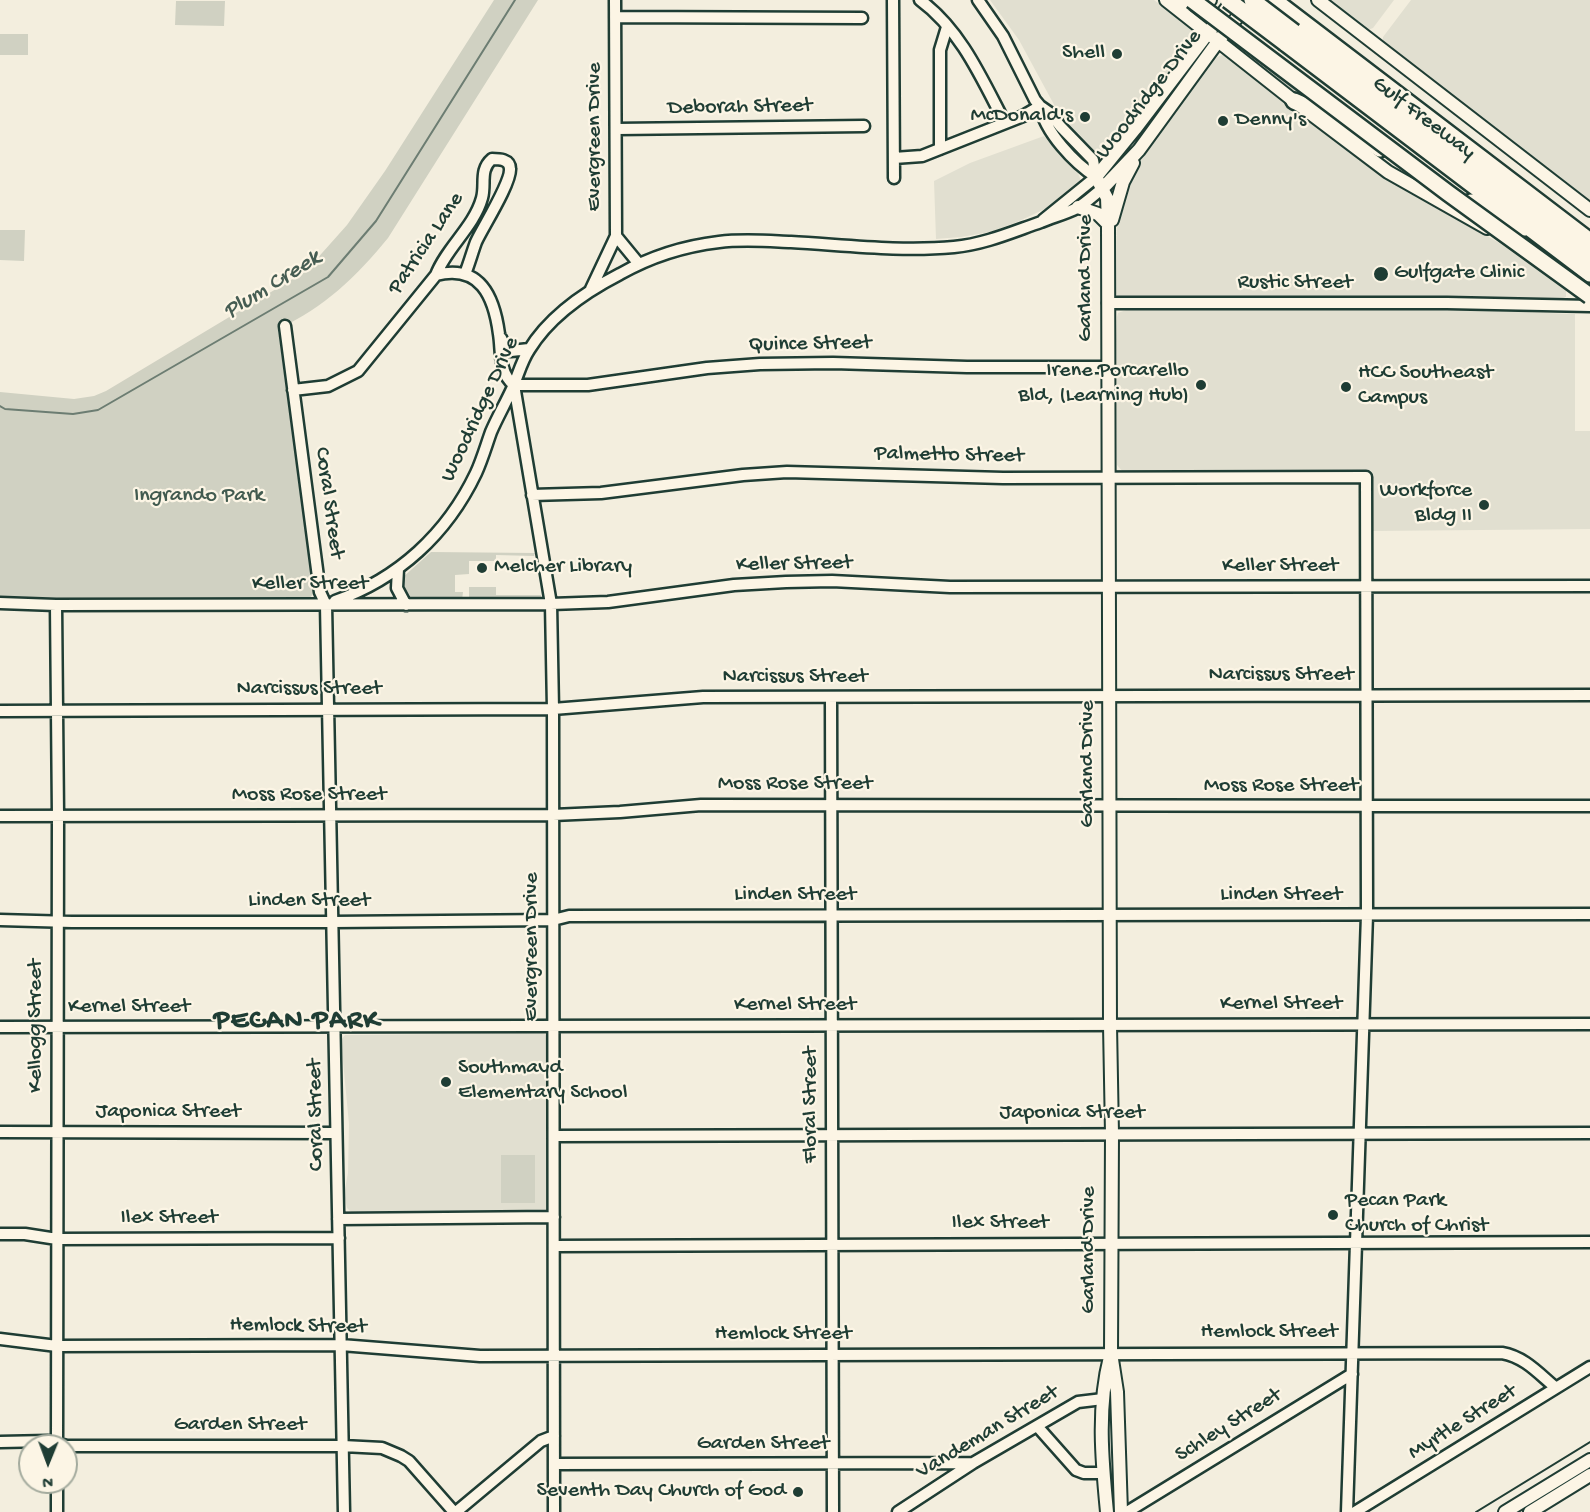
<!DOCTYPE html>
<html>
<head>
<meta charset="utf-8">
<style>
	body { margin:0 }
	#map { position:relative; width:1590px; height:1512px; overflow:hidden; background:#f3eede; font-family:"Gochi Hand",sans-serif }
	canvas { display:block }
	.north { position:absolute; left:18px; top:1434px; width:60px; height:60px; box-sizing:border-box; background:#fcf5e5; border:2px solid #a4ab9e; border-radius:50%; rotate:181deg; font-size:16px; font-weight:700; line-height:24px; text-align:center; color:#1f3d34 }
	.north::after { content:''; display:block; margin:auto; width:21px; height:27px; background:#1f3d34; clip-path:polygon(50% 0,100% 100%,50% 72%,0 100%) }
</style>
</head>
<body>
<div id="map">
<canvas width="1590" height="1512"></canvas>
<div class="north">N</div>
</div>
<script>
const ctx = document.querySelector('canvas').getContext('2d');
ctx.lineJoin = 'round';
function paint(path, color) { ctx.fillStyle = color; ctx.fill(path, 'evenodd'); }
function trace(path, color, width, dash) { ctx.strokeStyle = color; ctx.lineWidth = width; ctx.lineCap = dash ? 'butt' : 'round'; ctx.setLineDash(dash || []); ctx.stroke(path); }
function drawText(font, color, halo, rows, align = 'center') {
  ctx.font = font + ' "Gochi Hand",sans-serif'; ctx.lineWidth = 4.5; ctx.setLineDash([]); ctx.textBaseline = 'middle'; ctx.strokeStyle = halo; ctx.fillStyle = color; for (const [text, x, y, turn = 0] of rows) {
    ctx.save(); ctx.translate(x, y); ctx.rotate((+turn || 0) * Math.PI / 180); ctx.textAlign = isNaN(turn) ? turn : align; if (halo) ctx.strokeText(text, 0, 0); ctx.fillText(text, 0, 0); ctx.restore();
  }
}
const built = new Path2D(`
	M 990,0 L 1154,0 L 1191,27 L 1196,35 L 1193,43 L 1109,153 L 1098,156 L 1084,147 L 1064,123 L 1019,40 Z
	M 1328,0 L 1394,0 L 1373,28 L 1368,30 Z
	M 1411,0 L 1590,0 L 1590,200 L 1383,42 L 1383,37 Z
	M 1225,54 L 1393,182 L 1501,244 L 1566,291 L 1566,297 L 1560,299 L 1122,298 L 1118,297 L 1116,294 L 1117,216 L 1132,169 L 1199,78 L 1217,57 Z
	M 1044,136 L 1078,173 L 1081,181 L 1079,185 L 1047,208 L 1017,222 L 990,232 L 961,237 L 936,239 L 934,181 L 970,163 Z
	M 1126,310 L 1469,310 L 1575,314 L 1575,431 L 1590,431 L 1590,529 L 1373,531 L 1372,471 L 1341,470 L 1297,474 L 1123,472 L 1117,465 L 1116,338 L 1117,317 L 1118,313 Z
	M 544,1033 L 547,1037 L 547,1211 L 351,1212 L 347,1208 L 344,1194 L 348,1173 L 349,1124 L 341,1040 L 345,1035 Z`);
const green = new Path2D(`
	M 494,0 L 538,0 L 388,238 C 357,276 324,308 278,329 L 313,590 L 313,594 L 310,598 L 50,598 L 0,596 L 0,392 L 74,399 L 94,396 L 106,391 L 306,271 L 347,225 L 385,171 Z
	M 176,1 L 225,1 L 224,26 L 175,25 Z
	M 0,34 L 28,34 L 28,55 L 0,55 Z
	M 1256,36 L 1437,174 L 1439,179 L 1308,101 L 1253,60 L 1247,49 L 1248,40 Z
	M 0,230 L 25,230 L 24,261 L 0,260 Z
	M 431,552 L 535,553 L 534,556 L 496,555 L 496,561 L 469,561 L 469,574 L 455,575 L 455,592 L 463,592 L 462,600 L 414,600 L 408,599 L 401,586 L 402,578 Z
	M 469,587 L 496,587 L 496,595 L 541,595 L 541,599 L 469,600 Z
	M 501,1155 L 535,1155 L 535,1203 L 501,1203 Z`);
const stream = new Path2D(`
	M 0,406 L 5,409 L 73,414 L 98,410 L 328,277 L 376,221 L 515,0`);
const minor = new Path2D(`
	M 615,0 L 616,236 L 639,264
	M 893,0 L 894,178
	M 920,0 C 961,30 982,79 1005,123
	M 978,0 L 1003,36 L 1035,100 L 1040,106 L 1050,113 L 1060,126 L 1093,160 L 1096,177
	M 615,17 L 862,18
	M 1040,106 C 1045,132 1074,163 1096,177
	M 617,129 L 864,126
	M 940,149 L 940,50 L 947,27
	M 894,158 L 922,156 L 1023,116 L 1040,106
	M 1043,220 L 1096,177
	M 436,275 C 480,264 494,296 499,334 C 502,352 498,372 514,385
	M 591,289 L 616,236
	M 1108,303 L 1447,303 L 1590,306
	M 285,326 L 320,592 L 326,605 L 344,1512
	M 501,338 L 507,350 L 511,351 L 529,349
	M 514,385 L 551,604 L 553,709 L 554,1512
	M 514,385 L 588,385 L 707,368 L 760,364 L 833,363 L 967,367 L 1108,367
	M 293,390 L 328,386 L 358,371 L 436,275 C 446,248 474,227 482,198 C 486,184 479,170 492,159 C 499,159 510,159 510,169 C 511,183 483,227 476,242 C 472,253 469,264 465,274
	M 532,495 L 601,493 L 743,475 L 787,472 L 1003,478 L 1366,477 L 1367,915 L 1347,1512
	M 398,569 L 397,588 L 406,605
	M 335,601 C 398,579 447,534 476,473 C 482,460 486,446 491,432 C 497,418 505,404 512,389 C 518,376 521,362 529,350 C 549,317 587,291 620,274 C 650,257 685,246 719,242 C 743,239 767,241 791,242 C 845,245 900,252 954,247 C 985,244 1012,232 1041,222 C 1053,217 1065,214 1077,208 C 1086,203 1095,194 1103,188
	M 0,603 L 56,605 L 551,604 L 608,602 L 734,585 L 786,582 L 832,581 L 950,587 L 1590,586
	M 56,605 L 58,816 L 57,1446
	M 831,697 L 833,1512
	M 0,711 L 553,709 L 703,697 L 1590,695
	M 0,816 L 553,815 L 620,812 L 701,805 L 1590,806
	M 0,920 L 72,922 L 333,922 L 553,920 L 569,916 L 1590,914
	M 0,1027 L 1590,1024
	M 0,1132 L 336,1133
	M 554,1136 L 1590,1133
	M 338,1219 L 554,1217
	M 0,1234 L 25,1234 L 57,1239 L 339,1238
	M 555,1246 L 1590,1242
	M 0,1339 L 57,1346 L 341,1345 L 480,1356 L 1502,1353 C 1525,1357 1539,1374 1556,1388
	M 1037,1426 L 1076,1470 L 1084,1473 L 1103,1473
	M 0,1442 L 48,1441 L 67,1446 L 343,1446 L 382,1448 L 401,1456 L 409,1461 L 454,1512
	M 554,1464 L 973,1463
	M 57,1482 L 57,1512
	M 456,1512 L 541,1441 L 554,1436
	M 898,1512 L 973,1463 L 1078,1402 L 1103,1399
	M 1127,1512 L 1352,1374
	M 1355,1512 L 1590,1367`);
const major = new Path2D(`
	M 1166,0 L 1294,101 L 1388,172 L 1487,228
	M 1179,0 C 1189,4 1201,10 1210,0
	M 1318,0 L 1590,210
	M 1103,188 L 1139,150 L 1219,40 L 1247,5
	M 1078,207 L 1098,214 L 1108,224
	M 1112,220 L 1123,182 L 1133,163
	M 1107,1512 C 1102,1461 1097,1407 1110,1357
	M 1121,1512 L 1117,1392 L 1111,1353 L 1112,1134 L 1110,1025 L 1108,224 L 1107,198 L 1096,177 L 1135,129 L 1233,0
	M 1505,1512 L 1590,1460
	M 1530,1512 L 1590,1475`);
const highway = new Path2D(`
	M 1274,0 L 1590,241
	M 1294,32 L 1590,258
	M 1285,43 L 1590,274
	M 1294,101 L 1317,111 L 1380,149
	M 1471,202 L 1505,222 L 1524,228`);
const rail = new Path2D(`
	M 1476,1512 L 1590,1442`);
const highwayBridge = new Path2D(`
	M 1192,0 L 1448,193 L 1590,296
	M 1228,0 L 1285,43
	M 1252,0 L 1294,32`);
const markers = [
	[1117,54,6,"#1f3d34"],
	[1085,117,6,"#1f3d34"],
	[1223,121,6,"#1f3d34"],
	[1381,274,8,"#1f3d34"],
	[1201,385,6,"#1f3d34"],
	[1346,387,6,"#1f3d34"],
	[1484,505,6,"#1f3d34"],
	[482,568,6,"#1f3d34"],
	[446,1082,6,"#1f3d34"],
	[1333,1215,6,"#1f3d34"],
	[798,1492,6,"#1f3d34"]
];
const poiNames = [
	["Shell",1105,54,"right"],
	["McDonald's",1073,117,"right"],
	["Denny's",1235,121],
	["Gulfgate Clinic",1394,274],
	["Irene Porcarello",1189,372,"right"],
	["Bld, (Learning Hub)",1189,397,"right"],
	["HCC Southeast",1358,374],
	["Campus",1358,399],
	["Workforce",1472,492,"right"],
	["Bldg II",1472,517,"right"],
	["Melcher Library",494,568],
	["Southmayd",458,1069],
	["Elementary School",458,1094],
	["Pecan Park",1345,1202],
	["Church of Christ",1345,1227],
	["Seventh Day Church of God",786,1492,"right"]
];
const streetNames = [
	["Woodridge Drive",1150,95,-52],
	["Deborah Street",740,108,-1],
	["Gulf Freeway",1423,119,37],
	["Evergreen Drive",596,137,-90],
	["Patricia Lane",427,244,-56],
	["Garland Drive",1087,278,-90],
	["Rustic Street",1295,284],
	["Quince Street",810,345,-1],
	["Woodridge Drive",481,410,-65],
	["Palmetto Street",949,456,1],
	["Coral Street",328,503,82],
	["Keller Street",794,565,-1],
	["Keller Street",1280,567],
	["Keller Street",310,585],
	["Narcissus Street",1281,676],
	["Narcissus Street",795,678],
	["Narcissus Street",309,690],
	["Garland Drive",1089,764,-90],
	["Moss Rose Street",795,785],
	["Moss Rose Street",1281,787],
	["Moss Rose Street",309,796],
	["Linden Street",795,896],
	["Linden Street",1281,896],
	["Linden Street",309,902],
	["Evergreen Drive",533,947,-90],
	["Kernel Street",1281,1005],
	["Kernel Street",795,1006],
	["Kernel Street",129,1008],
	["Kellogg Street",37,1026,-90],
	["Floral Street",812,1105,-90],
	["Japonica Street",168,1113],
	["Japonica Street",1072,1114],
	["Coral Street",317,1115,-91],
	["Ilex Street",169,1219],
	["Ilex Street",1000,1224],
	["Garland Drive",1090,1250,-90],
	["Hemlock Street",298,1327,1],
	["Hemlock Street",1269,1333],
	["Hemlock Street",783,1335],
	["Myrtle Street",1463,1423,-32],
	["Garden Street",240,1426],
	["Schley Street",1229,1426,-32],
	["Vandeman Street",988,1433,-31],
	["Garden Street",763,1445]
];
const parkNames = [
	["Ingrando Park",199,497]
];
const waterNames = [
	["Plum Creek",273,286,-32]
];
const districtNames = [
	["PECAN PARK",297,1023]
];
paint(built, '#e1dfd0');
paint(green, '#d0d1c2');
trace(stream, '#6c7d72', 2);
trace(minor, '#1f3d34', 15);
trace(major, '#1f3d34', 16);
trace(highway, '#1f3d34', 20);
trace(minor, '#fcf5e5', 10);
trace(major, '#fcf5e5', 12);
trace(highway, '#fcf5e5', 15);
trace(rail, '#1f3d34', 2);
trace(highwayBridge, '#1f3d34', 20, []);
trace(highwayBridge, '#fcf5e5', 15);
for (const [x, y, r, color] of markers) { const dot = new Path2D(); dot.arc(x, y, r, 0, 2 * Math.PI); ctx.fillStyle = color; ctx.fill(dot); trace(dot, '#fcf5e5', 2); }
drawText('22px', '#1f3d34', '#fcf5e5', poiNames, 'left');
drawText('22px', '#1f3d34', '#fcf5e5', streetNames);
drawText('22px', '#425b50', '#fcf5e5', parkNames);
drawText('italic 24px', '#465d53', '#fcf5e5', waterNames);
ctx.letterSpacing = '1.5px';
drawText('bold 28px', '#1f3d34', '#fcf5e5', districtNames);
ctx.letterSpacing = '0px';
</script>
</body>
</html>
